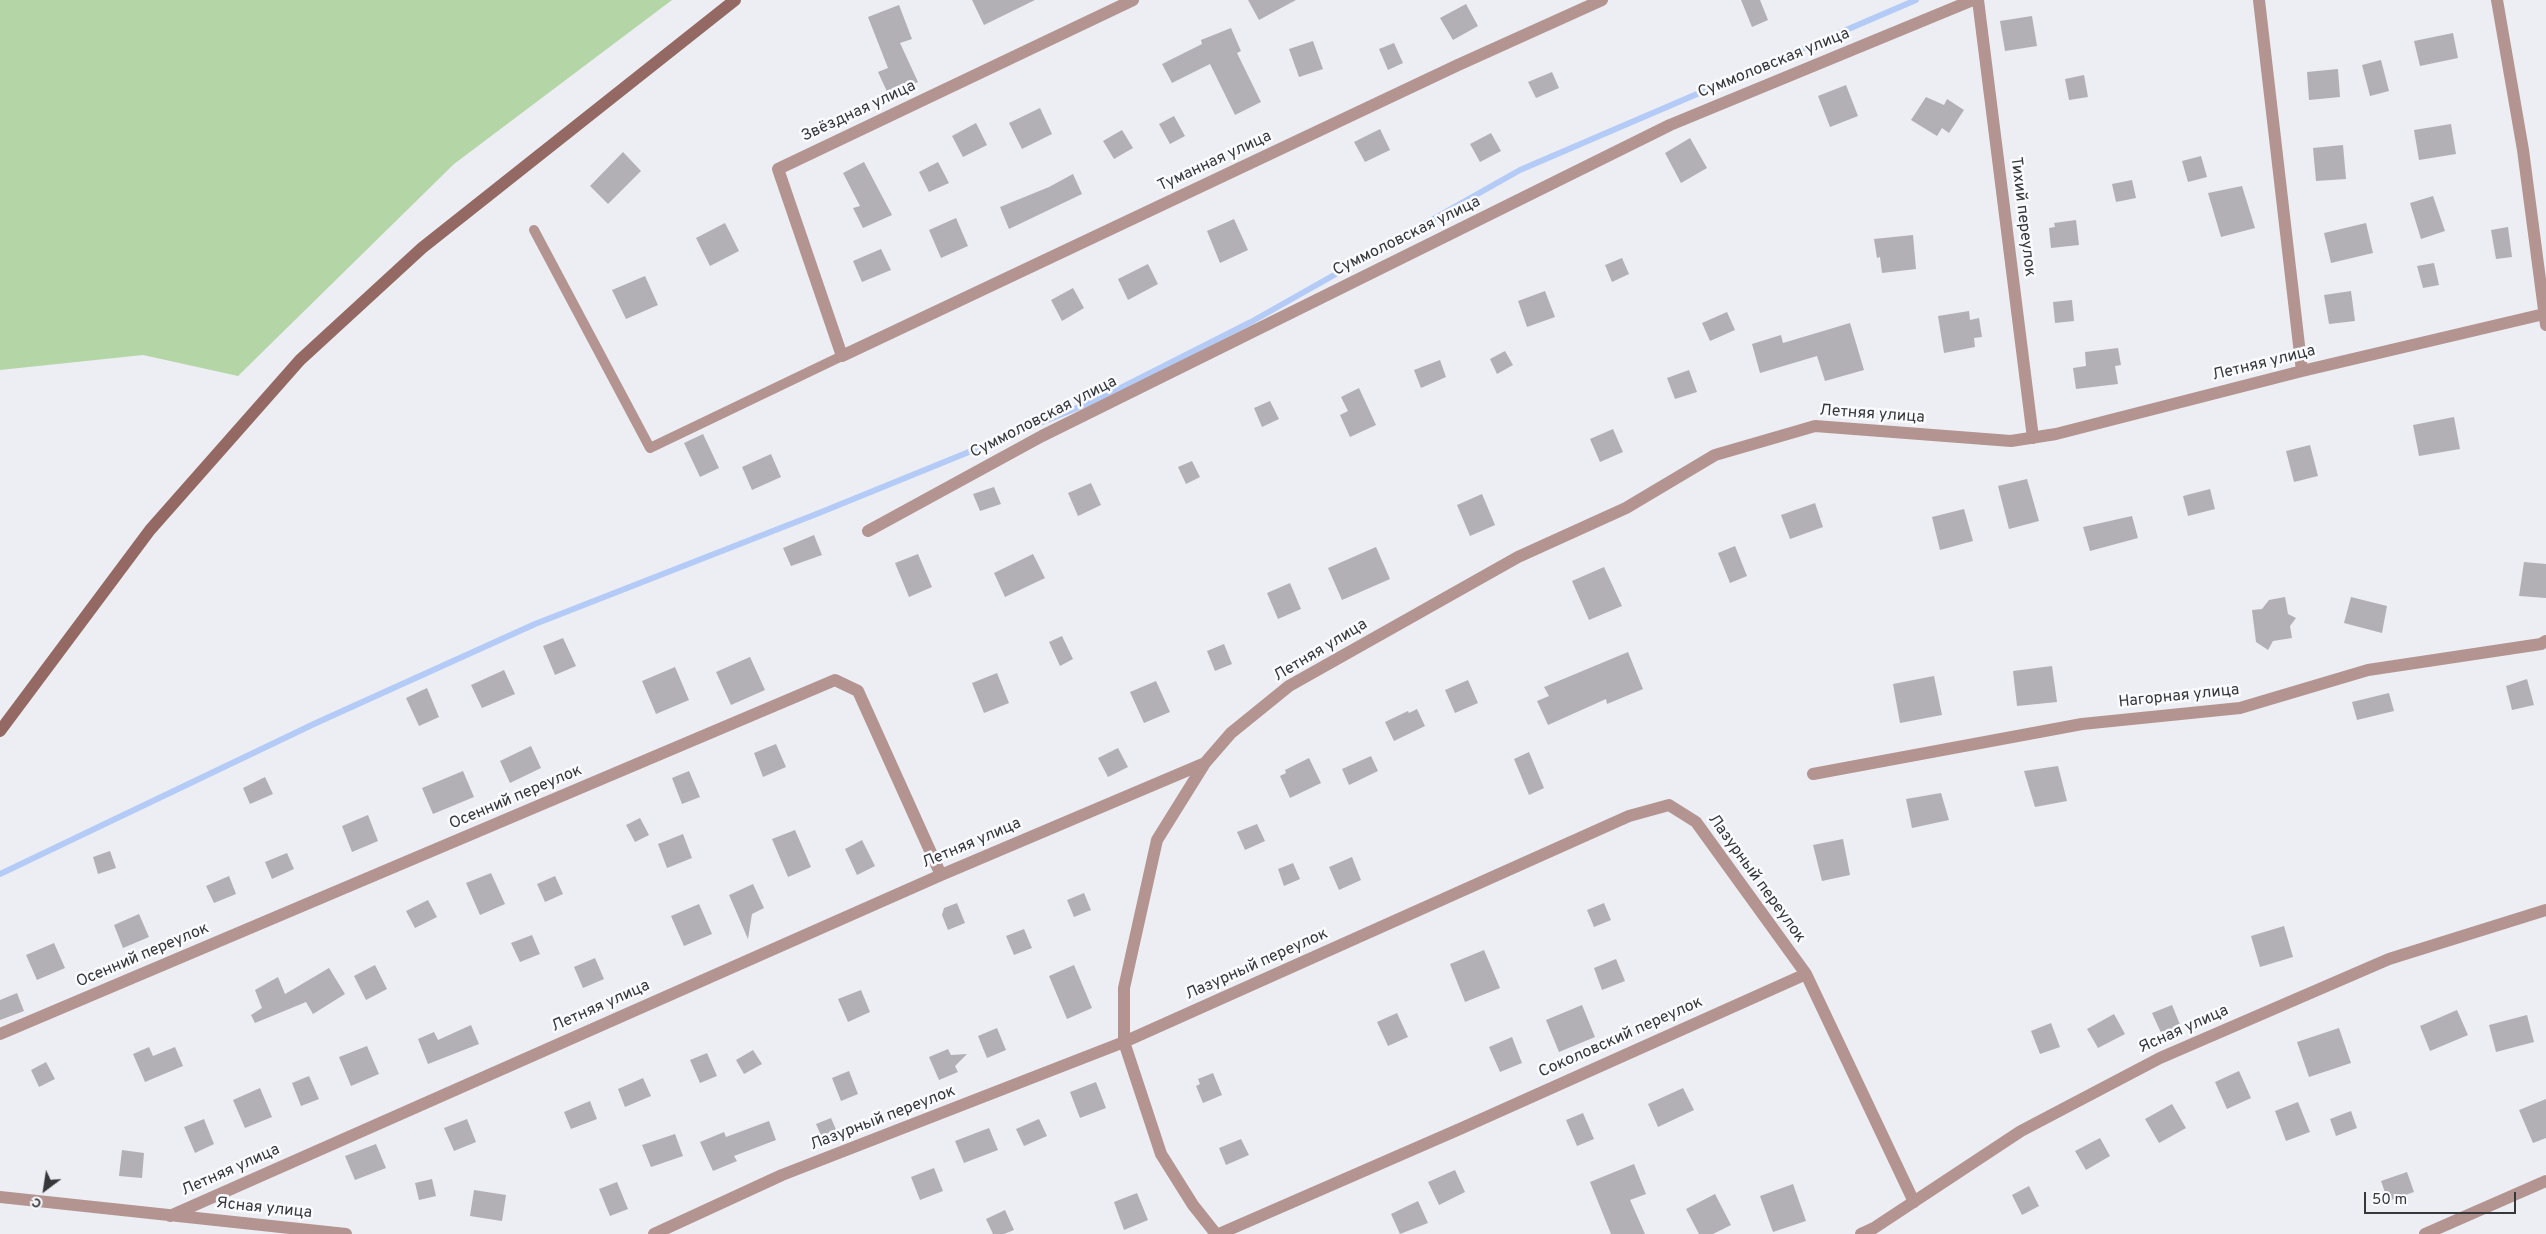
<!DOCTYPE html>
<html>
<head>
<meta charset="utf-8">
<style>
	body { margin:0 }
	#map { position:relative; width:2546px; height:1234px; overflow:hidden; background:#eceef3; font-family:Overpass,sans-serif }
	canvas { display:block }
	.north { position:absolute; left:20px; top:1164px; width:50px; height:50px; -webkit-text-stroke:4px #fafbff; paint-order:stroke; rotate:211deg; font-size:14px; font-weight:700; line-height:20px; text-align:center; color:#363739 }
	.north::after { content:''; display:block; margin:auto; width:18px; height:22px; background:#363739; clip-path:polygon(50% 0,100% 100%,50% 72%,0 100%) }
	.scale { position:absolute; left:2364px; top:1192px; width:152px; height:22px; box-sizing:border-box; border:2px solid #363739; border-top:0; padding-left:6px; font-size:15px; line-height:18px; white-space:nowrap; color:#363739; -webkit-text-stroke:4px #fafbff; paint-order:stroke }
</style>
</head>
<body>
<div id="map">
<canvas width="2546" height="1234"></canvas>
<div class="north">С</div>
<div class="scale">50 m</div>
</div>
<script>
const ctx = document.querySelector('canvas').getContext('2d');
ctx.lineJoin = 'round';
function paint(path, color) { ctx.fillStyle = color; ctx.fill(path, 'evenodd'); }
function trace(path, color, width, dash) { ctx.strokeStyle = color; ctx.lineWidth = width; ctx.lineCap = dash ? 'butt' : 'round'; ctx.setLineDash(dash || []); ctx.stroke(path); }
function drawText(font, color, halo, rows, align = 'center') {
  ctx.font = font + ' Overpass,sans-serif'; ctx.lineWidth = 5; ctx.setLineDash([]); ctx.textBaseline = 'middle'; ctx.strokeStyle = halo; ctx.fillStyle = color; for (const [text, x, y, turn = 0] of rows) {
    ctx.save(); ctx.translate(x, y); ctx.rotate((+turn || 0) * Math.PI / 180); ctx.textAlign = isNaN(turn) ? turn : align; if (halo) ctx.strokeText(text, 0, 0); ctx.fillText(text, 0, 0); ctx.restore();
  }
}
const green = new Path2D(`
	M 0,0 L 672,0 L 454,164 L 238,376 L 143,355 L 0,370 Z`);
const stream = new Path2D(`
	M 0,874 L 316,723 L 535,624 L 819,513 L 1099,399 L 1251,322 L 1520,170 L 1916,0`);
const building = new Path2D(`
	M 972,0 L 1035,0 L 984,25 Z
	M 1248,0 L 1296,0 L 1259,20 Z
	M 1741,0 L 1760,0 L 1768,20 L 1752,27 Z
	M 1466,4 L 1478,26 L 1453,40 L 1440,18 Z
	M 899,5 L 912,39 L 900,43 L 918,82 L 889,96 L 878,72 L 888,68 L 868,17 Z
	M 2032,16 L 2037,46 L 2005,51 L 2000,21 Z
	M 1231,28 L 1241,51 L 1237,53 L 1261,102 L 1235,115 L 1210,64 L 1172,83 L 1162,64 L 1202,44 L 1201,40 Z
	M 2453,33 L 2458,58 L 2420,66 L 2414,41 Z
	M 1313,41 L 1323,69 L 1299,77 L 1289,49 Z
	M 1394,43 L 1403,63 L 1388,70 L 1379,49 Z
	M 2381,60 L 2389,91 L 2370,96 L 2362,65 Z
	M 2338,69 L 2340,97 L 2309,100 L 2307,72 Z
	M 1552,72 L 1559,88 L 1536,98 L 1528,82 Z
	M 2084,75 L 2088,97 L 2069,100 L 2065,79 Z
	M 1846,85 L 1858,116 L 1830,127 L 1818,96 Z
	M 1926,97 L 1944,105 L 1947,99 L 1964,110 L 1949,133 L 1942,128 L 1937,136 L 1911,120 Z
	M 1040,108 L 1052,134 L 1022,149 L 1009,123 Z
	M 1174,116 L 1185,136 L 1170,144 L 1159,124 Z
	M 976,123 L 987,145 L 963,157 L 952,136 Z
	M 2451,124 L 2456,154 L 2419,160 L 2414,130 Z
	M 1380,129 L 1390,150 L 1365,162 L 1354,142 Z
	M 1122,130 L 1133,148 L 1114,159 L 1103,141 Z
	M 1491,133 L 1501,151 L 1480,162 L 1470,144 Z
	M 1690,138 L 1707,168 L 1681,183 L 1665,153 Z
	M 2343,145 L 2346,179 L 2316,181 L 2313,148 Z
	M 623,152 L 641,171 L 608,204 L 590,186 Z
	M 2201,156 L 2207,177 L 2188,182 L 2182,161 Z
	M 864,162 L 892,215 L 863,228 L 853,208 L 860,206 L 843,173 Z
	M 938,162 L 949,183 L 929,192 L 919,172 Z
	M 1073,174 L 1082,194 L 1009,229 L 1000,207 L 1049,187 Z
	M 2132,180 L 2136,198 L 2116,202 L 2112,184 Z
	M 2242,186 L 2255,228 L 2221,237 L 2208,193 Z
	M 2433,196 L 2445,231 L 2421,239 L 2410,203 Z
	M 956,218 L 968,246 L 941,258 L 929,230 Z
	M 1234,219 L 1248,250 L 1220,263 L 1207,231 Z
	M 2076,220 L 2079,245 L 2051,248 L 2049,228 L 2055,227 L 2054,223 Z
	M 725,223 L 739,251 L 710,266 L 696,238 Z
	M 2366,223 L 2373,253 L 2331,263 L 2324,233 Z
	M 2508,227 L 2512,257 L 2496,259 L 2491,230 Z
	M 1913,235 L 1916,269 L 1882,273 L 1880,257 L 1877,258 L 1874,239 Z
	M 881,249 L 891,270 L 862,282 L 853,261 Z
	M 1622,258 L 1629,274 L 1612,282 L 1605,265 Z
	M 2434,263 L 2439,285 L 2423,288 L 2417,266 Z
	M 1148,264 L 1158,284 L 1128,300 L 1118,279 Z
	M 645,276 L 658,305 L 626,319 L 612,290 Z
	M 1073,288 L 1084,308 L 1062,321 L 1051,300 Z
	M 1545,291 L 1555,317 L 1527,327 L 1518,301 Z
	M 2351,291 L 2355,321 L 2329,324 L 2324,295 Z
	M 2072,300 L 2074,321 L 2055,323 L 2053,302 Z
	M 1969,311 L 1970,320 L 1979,318 L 1982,337 L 1974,338 L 1975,347 L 1944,353 L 1938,316 Z
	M 1727,312 L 1735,330 L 1710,341 L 1702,323 Z
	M 1850,323 L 1864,370 L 1825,381 L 1817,356 L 1760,373 L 1752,344 L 1781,335 L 1783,343 Z
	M 2118,348 L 2121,365 L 2115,366 L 2118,384 L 2076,389 L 2073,368 L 2086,366 L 2085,352 Z
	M 1505,351 L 1513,365 L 1497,374 L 1490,359 Z
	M 1440,360 L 1446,377 L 1421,388 L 1414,370 Z
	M 1689,370 L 1697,392 L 1675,399 L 1667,378 Z
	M 1359,388 L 1376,425 L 1350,437 L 1340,415 L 1348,411 L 1341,397 Z
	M 1270,401 L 1279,419 L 1262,427 L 1254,408 Z
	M 2454,417 L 2460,449 L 2419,456 L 2413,425 Z
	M 1613,429 L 1623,452 L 1600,462 L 1590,439 Z
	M 703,434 L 719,468 L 700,477 L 684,443 Z
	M 2310,445 L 2318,476 L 2294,482 L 2286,451 Z
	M 771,454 L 781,477 L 752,490 L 742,467 Z
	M 1192,461 L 1200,477 L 1186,484 L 1178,467 Z
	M 2027,479 L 2039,521 L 2009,529 L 1998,486 Z
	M 1091,483 L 1101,505 L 1078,516 L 1068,493 Z
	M 994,487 L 1001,504 L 980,511 L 973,494 Z
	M 2210,489 L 2215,509 L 2188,516 L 2183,496 Z
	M 1482,494 L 1495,525 L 1470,536 L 1457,505 Z
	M 1815,503 L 1823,527 L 1790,539 L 1781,515 Z
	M 1964,509 L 1973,541 L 1940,550 L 1932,517 Z
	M 2132,516 L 2138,538 L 2090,551 L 2083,527 Z
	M 814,535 L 822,555 L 791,566 L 783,548 Z
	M 1735,546 L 1747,576 L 1730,583 L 1718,553 Z
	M 1376,547 L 1390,579 L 1342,600 L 1328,568 Z
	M 918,554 L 932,587 L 909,597 L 895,563 Z
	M 1033,554 L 1045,578 L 1005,597 L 994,573 Z
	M 2524,562 L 2546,564 L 2546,598 L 2519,596 Z
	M 1604,567 L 1622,606 L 1589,620 L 1572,581 Z
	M 1290,583 L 1301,609 L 1278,619 L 1267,593 Z
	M 2285,597 L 2288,614 L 2296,618 L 2290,626 L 2292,638 L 2273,641 L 2268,650 L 2256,642 L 2252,610 L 2262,609 L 2269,600 Z
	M 2351,597 L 2387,606 L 2382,633 L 2344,623 Z
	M 1062,636 L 1073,659 L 1060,666 L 1049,642 Z
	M 563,638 L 576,666 L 555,675 L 543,646 Z
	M 1224,644 L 1232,664 L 1215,671 L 1207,651 Z
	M 1628,652 L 1643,689 L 1607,704 L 1606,699 L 1548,725 L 1537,701 L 1549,696 L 1544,687 Z
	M 750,657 L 765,690 L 731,705 L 716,672 Z
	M 2052,666 L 2057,702 L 2017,706 L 2013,671 Z
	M 675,667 L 689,700 L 656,714 L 642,681 Z
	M 504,670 L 515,694 L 482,708 L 471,685 Z
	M 997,673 L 1009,703 L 984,713 L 972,683 Z
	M 1934,676 L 1942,715 L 1900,723 L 1893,684 Z
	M 2527,679 L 2534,705 L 2512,710 L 2506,686 Z
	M 1468,680 L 1478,703 L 1455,713 L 1445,690 Z
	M 1156,681 L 1170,712 L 1144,723 L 1130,692 Z
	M 427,688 L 439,717 L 419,726 L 406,698 Z
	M 2389,693 L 2394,711 L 2357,720 L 2352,702 Z
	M 1417,709 L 1425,726 L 1394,741 L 1385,722 L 1408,711 L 1409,713 Z
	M 776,744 L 786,767 L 763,777 L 754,753 Z
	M 531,746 L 541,768 L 510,783 L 500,761 Z
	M 1118,748 L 1128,767 L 1108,777 L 1098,758 Z
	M 1529,752 L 1544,788 L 1529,795 L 1514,759 Z
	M 1371,756 L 1378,771 L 1349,785 L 1342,769 Z
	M 1309,758 L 1321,783 L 1290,798 L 1280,776 L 1286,773 L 1285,770 Z
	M 2058,766 L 2067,801 L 2035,807 L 2024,771 Z
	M 463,771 L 474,797 L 433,814 L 422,788 Z
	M 689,771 L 700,797 L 682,804 L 672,778 Z
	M 265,777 L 273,794 L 250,804 L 243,788 Z
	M 1941,793 L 1949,820 L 1912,828 L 1906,799 Z
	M 368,815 L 378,841 L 352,852 L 342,826 Z
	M 640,818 L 649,835 L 635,842 L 626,825 Z
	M 1257,824 L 1265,841 L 1245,850 L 1237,832 Z
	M 795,830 L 811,867 L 788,877 L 772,839 Z
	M 683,834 L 692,858 L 667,868 L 658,844 Z
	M 1843,839 L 1850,875 L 1822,881 L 1813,845 Z
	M 862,840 L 875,866 L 857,875 L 845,849 Z
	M 110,851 L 116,868 L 98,874 L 93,857 Z
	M 287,853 L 294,869 L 272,879 L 265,862 Z
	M 1352,857 L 1361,880 L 1339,890 L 1329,867 Z
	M 1293,863 L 1300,879 L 1284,886 L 1278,869 Z
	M 491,873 L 505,904 L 480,915 L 466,883 Z
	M 229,876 L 236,894 L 214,903 L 206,886 Z
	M 555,876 L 563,894 L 545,902 L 537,884 Z
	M 753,884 L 764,908 L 752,914 L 748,939 L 729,895 Z
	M 1084,893 L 1091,910 L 1074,917 L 1067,900 Z
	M 428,900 L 437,917 L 415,928 L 406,911 Z
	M 957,903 L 965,923 L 948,930 L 942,915 L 944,908 Z
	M 1604,903 L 1611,920 L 1594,927 L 1587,910 Z
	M 699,904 L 712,934 L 684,946 L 671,916 Z
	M 139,914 L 149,937 L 123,948 L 114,925 Z
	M 2284,926 L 2293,957 L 2260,967 L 2251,936 Z
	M 1024,929 L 1032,948 L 1014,955 L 1006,936 Z
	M 532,935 L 540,954 L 520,962 L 511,943 Z
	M 54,943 L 65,968 L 37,980 L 26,955 Z
	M 1484,950 L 1500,988 L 1465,1002 L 1450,964 Z
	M 595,958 L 604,979 L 583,988 L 574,967 Z
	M 1616,959 L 1625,981 L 1602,990 L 1594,968 Z
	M 375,965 L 387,989 L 366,1000 L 354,976 Z
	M 1074,965 L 1092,1008 L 1067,1019 L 1049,976 Z
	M 329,968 L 345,994 L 313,1014 L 306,1002 L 255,1023 L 251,1015 L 262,1008 L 255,990 L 278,977 L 285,994 Z
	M 861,990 L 870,1012 L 848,1022 L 838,999 Z
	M 17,993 L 24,1011 L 0,1020 L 0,1000 Z
	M 1582,1005 L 1595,1037 L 1559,1052 L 1546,1020 Z
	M 2172,1005 L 2181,1027 L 2162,1035 L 2152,1013 Z
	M 2457,1010 L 2468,1035 L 2430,1051 L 2420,1026 Z
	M 1397,1013 L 1408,1037 L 1388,1046 L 1377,1022 Z
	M 2114,1014 L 2125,1034 L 2098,1048 L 2087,1029 Z
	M 2527,1015 L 2534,1042 L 2496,1052 L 2489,1025 Z
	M 2051,1023 L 2060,1047 L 2040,1054 L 2031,1031 Z
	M 471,1025 L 479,1044 L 428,1064 L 418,1039 L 434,1032 L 438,1040 Z
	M 997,1028 L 1006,1050 L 987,1058 L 978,1036 Z
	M 2339,1028 L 2351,1063 L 2309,1077 L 2297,1042 Z
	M 1512,1037 L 1522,1063 L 1500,1072 L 1489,1047 Z
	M 367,1046 L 379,1074 L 351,1086 L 339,1057 Z
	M 149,1047 L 153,1056 L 175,1047 L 183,1066 L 145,1082 L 133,1054 Z
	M 948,1049 L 951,1055 L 967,1054 L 955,1066 L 958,1072 L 939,1080 L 929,1057 Z
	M 753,1050 L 762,1064 L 744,1074 L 736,1060 Z
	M 707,1053 L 717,1076 L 700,1083 L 690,1060 Z
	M 46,1062 L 55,1079 L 39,1087 L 31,1070 Z
	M 849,1071 L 858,1094 L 841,1101 L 832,1078 Z
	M 2239,1071 L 2251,1098 L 2227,1109 L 2215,1082 Z
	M 1213,1073 L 1222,1095 L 1203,1103 L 1196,1086 L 1200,1084 L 1198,1079 Z
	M 309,1076 L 319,1099 L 301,1106 L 292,1083 Z
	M 643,1078 L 651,1096 L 625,1107 L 618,1089 Z
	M 1096,1082 L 1106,1108 L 1080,1118 L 1070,1092 Z
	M 260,1088 L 272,1117 L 245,1128 L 233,1100 Z
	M 1683,1088 L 1694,1110 L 1658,1127 L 1648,1104 Z
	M 2546,1099 L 2546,1138 L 2533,1143 L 2519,1110 Z
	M 590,1101 L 597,1119 L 571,1129 L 564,1112 Z
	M 2298,1102 L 2310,1132 L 2286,1141 L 2275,1111 Z
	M 2172,1104 L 2186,1128 L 2159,1143 L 2145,1119 Z
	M 2351,1111 L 2357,1128 L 2336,1136 L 2330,1119 Z
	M 1583,1113 L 1594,1139 L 1577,1146 L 1566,1120 Z
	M 831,1118 L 838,1134 L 823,1140 L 816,1124 Z
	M 204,1119 L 214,1144 L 195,1153 L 184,1127 Z
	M 467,1119 L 476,1142 L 454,1151 L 444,1128 Z
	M 1039,1119 L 1047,1136 L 1024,1146 L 1016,1129 Z
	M 769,1121 L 776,1140 L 734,1156 L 737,1161 L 713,1171 L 700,1142 L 724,1132 L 726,1137 Z
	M 989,1128 L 998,1150 L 964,1163 L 955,1141 Z
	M 675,1134 L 683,1156 L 651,1167 L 642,1145 Z
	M 2100,1138 L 2110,1156 L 2086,1170 L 2075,1151 Z
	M 1241,1139 L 1249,1155 L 1226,1165 L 1219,1148 Z
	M 376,1144 L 386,1168 L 355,1180 L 345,1156 Z
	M 122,1150 L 144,1153 L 142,1178 L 119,1176 Z
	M 1634,1164 L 1646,1194 L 1630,1200 L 1645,1234 L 1611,1234 L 1590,1182 Z
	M 934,1168 L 943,1191 L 920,1200 L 911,1177 Z
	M 1455,1170 L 1465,1192 L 1439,1205 L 1428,1182 Z
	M 2407,1172 L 2414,1192 L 2388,1201 L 2381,1181 Z
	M 432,1179 L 436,1196 L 419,1200 L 415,1183 Z
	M 617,1182 L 628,1209 L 610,1216 L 599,1189 Z
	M 1793,1184 L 1806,1221 L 1773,1232 L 1760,1196 Z
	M 2029,1186 L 2039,1206 L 2022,1215 L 2012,1195 Z
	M 474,1190 L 506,1195 L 502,1221 L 470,1216 Z
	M 1137,1193 L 1148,1220 L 1124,1230 L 1114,1202 Z
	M 1715,1194 L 1731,1225 L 1713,1234 L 1699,1234 L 1686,1209 Z
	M 1418,1201 L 1428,1223 L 1400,1234 L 1391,1214 Z
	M 1005,1210 L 1014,1230 L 1004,1234 L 993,1234 L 986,1219 Z`);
const lane = new Path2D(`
	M 534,230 L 650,448 L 842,356`);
const street = new Path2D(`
	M 1133,0 L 778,169 L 842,356 L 1458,65 L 1602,0
	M 1978,0 L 2033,438
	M 2259,0 L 2302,371
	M 2497,0 L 2523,150 L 2546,325
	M 868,531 L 1042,436 L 1670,125 L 1973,0
	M 1205,763 L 1157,840 L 1124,988 L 1124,1042 L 1161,1154 L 1193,1205 L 1216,1234
	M 1813,774 L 2082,724 L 2240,708 L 2368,670 L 2541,644 L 2546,641
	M 0,1034 L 835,680 L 858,691 L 941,875
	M 0,1197 L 346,1234
	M 170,1216 L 941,875 L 1205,763 L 1231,733 L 1289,686 L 1518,557 L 1626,508 L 1715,455 L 1815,426 L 2011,441 L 2056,434 L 2302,371 L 2544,314
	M 654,1234 L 782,1175 L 1124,1042 L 1629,816 L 1669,805 L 1696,822 L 1806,974
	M 1219,1234 L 1462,1128 L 1806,974 L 1914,1202
	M 1861,1234 L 1874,1228 L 2021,1131 L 2160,1058 L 2389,959 L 2546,910
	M 2425,1234 L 2546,1181`);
const secondary = new Path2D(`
	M 0,731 L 150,530 L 300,360 L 422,248 L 735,0`);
const streetNames = [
	["Суммоловская улица",1774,64,-22],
	["Звёздная улица",859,112,-25],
	["Туманная улица",1215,162,-25],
	["Тихий переулок",2022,217,83],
	["Суммоловская улица",1407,237,-26],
	["Летняя улица",2264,364,-14],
	["Летняя улица",1872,415,4],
	["Суммоловская улица",1044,418,-27],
	["Летняя улица",1321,651,-31],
	["Нагорная улица",2179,697,-6],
	["Осенний переулок",516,798,-23],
	["Летняя улица",972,844,-23],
	["Лазурный переулок",1756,879,54],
	["Осенний переулок",143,956,-23],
	["Лазурный переулок",1257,965,-24],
	["Летняя улица",601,1007,-24],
	["Ясная улица",2184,1030,-24],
	["Соколовский переулок",1621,1038,-24],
	["Лазурный переулок",883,1119,-21],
	["Летняя улица",231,1171,-24],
	["Ясная улица",264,1209,6]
];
paint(green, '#b4d5a5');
trace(stream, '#b3cbf6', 6);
paint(building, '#b3b0b5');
trace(lane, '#b39491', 10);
trace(street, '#b39491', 12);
trace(secondary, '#946964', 12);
drawText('16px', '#363739', '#fafbff', streetNames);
</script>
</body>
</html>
